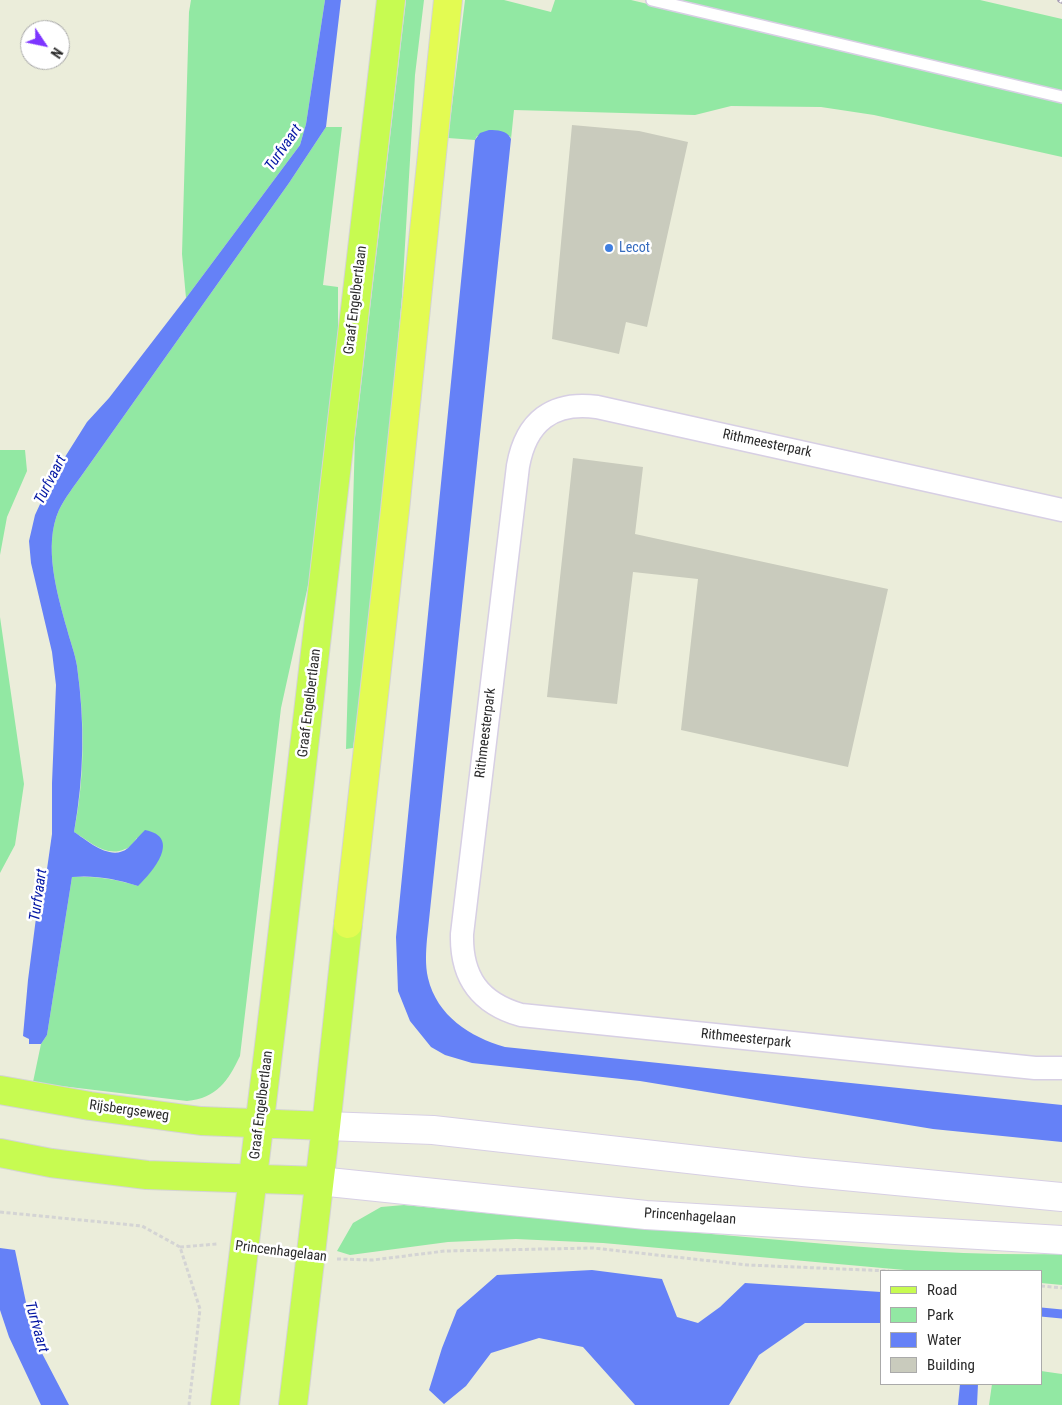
<!DOCTYPE html>
<html>
<head>
<meta charset="utf-8">
<style>
	body { margin:0 }
	#map { position:relative; width:1062px; height:1405px; overflow:hidden; background:#ebedda; font-family:"Roboto Condensed",sans-serif }
	canvas { display:block }
	.legend { position:absolute; left:880px; top:1270px; width:162px; height:115px; box-sizing:border-box; background:#fff; border:1px solid #aaa; margin:0; padding:6px 9px; list-style:none; font-size:15px; color:#2a2a2a }
	.legend li { display:flex; align-items:center; gap:10px; height:25px }
	.legend b { width:25px; border:1px solid #aaa }
	.north { position:absolute; left:20px; top:20px; width:50px; height:50px; box-sizing:border-box; background:#fff; border:1px solid #aaa; border-radius:50%; rotate:124deg; font-size:14px; font-weight:700; line-height:20px; text-align:center; color:#2a2a2a }
	.north::after { content:''; display:block; margin:auto; width:18px; height:22px; background:#7d35ff; clip-path:polygon(50% 0,100% 100%,50% 72%,0 100%) }
</style>
</head>
<body>
<div id="map">
<canvas width="1062" height="1405"></canvas>
<ul class="legend">
<li><b style="height:6px;background:#c7fb51"></b>Road</li>
<li><b style="height:14px;background:#92e8a3"></b>Park</li>
<li><b style="height:14px;background:#6581f7"></b>Water</li>
<li><b style="height:14px;background:#c9cbbd"></b>Building</li>
</ul>
<div class="north">N</div>
</div>
<script>
const ctx = document.querySelector('canvas').getContext('2d');
ctx.lineJoin = 'round';
function paint(path, color) { ctx.fillStyle = color; ctx.fill(path, 'evenodd'); }
function trace(path, color, width, dash) { ctx.strokeStyle = color; ctx.lineWidth = width; ctx.lineCap = dash ? 'butt' : 'round'; ctx.setLineDash(dash || []); ctx.stroke(path); }
function drawText(font, color, halo, rows, align = 'center') {
  ctx.font = font + ' "Roboto Condensed",sans-serif'; ctx.lineWidth = 5; ctx.setLineDash([]); ctx.textBaseline = 'middle'; ctx.strokeStyle = halo; ctx.fillStyle = color; for (const [text, x, y, turn = 0] of rows) {
    ctx.save(); ctx.translate(x, y); ctx.rotate((+turn || 0) * Math.PI / 180); ctx.textAlign = isNaN(turn) ? turn : align; if (halo) ctx.strokeText(text, 0, 0); ctx.fillText(text, 0, 0); ctx.restore();
  }
}
const green = new Path2D(`
	M 191,0 L 325,0 L 306,124 L 300,145 L 186,298 L 182,254 L 189,12 Z
	M 406,0 L 424,0 L 415,75 L 402,296 L 391,421 L 357,722 L 353,748 L 346,749 L 355,437 Z
	M 465,0 L 504,0 L 551,12 L 555,0 L 631,0 L 1062,102 L 1062,157 L 874,115 L 821,107 L 731,106 L 695,115 L 514,110 L 511,139 L 510,136 L 477,136 L 475,140 L 448,138 Z
	M 676,0 L 980,0 L 1062,19 L 1062,91 Z
	M 326,127 L 342,127 L 323,285 L 338,287 L 338,331 L 309,581 L 281,708 L 240,1056 C 228,1081 217,1098 187,1101 L 61,1086 L 33,1082 L 41,1044 L 47,1035 L 72,877 C 95,876 115,879 138,886 L 137,838 C 134,842 130,848 125,849 C 106,858 89,841 74,832 C 85,776 85,722 77,666 C 75,653 70,641 67,629 C 57,593 43,546 59,510 C 65,498 74,486 82,475 L 289,183 Z
	M 0,450 L 25,450 L 27,471 L 7,517 L 0,555 Z
	M 0,617 L 24,784 L 15,845 L 0,873 Z
	M 404,1205 C 521,1217 639,1228 757,1238 C 858,1247 960,1256 1062,1254 L 1062,1285 L 1041,1283 L 1041,1271 L 916,1271 L 603,1243 L 516,1239 L 448,1242 L 350,1255 L 337,1251 L 353,1223 L 381,1207 Z
	M 1041,1371 L 1062,1374 L 1062,1405 L 989,1405 L 992,1384 L 1041,1384 Z`);
const water = new Path2D(`
	M 325,0 L 341,0 L 326,127 L 289,183 L 82,475 C 74,486 65,498 59,510 C 43,546 57,593 67,629 C 70,641 75,653 77,666 C 85,723 84,775 74,832 C 88,841 111,862 128,848 C 134,842 139,836 145,830 C 182,837 153,872 138,886 C 116,879 95,875 72,877 L 47,1035 L 41,1044 L 29,1044 L 29,1039 L 23,1036 L 28,980 L 36,918 L 46,876 L 52,834 L 52,783 L 56,685 L 52,652 L 31,563 L 29,541 L 35,515 L 53,476 L 87,422 L 109,398 L 186,298 L 300,145 L 306,124 Z
	M 489,130 C 497,130 507,130 511,139 L 427,939 C 426,951 425,965 428,978 C 437,1016 470,1037 505,1047 L 1062,1105 L 1062,1142 L 933,1129 L 640,1081 L 472,1063 L 445,1055 L 431,1047 L 410,1021 L 398,991 L 396,937 L 475,140 L 480,133 Z
	M 0,1248 L 15,1250 L 33,1336 L 69,1405 L 41,1405 L 9,1337 L 0,1310 Z
	M 592,1270 L 662,1279 L 677,1317 L 698,1323 L 720,1307 L 745,1283 L 881,1292 L 881,1323 L 805,1323 L 759,1355 L 729,1405 L 635,1405 L 583,1347 L 539,1338 L 491,1353 L 466,1386 L 444,1404 L 429,1390 L 442,1348 L 457,1310 L 497,1275 Z
	M 960,1384 L 978,1384 L 977,1405 L 958,1405 Z`);
const stream = new Path2D(`
	M 1041,1312 L 1062,1314`);
const building = new Path2D(`
	M 572,125 L 639,131 L 688,142 L 647,327 L 626,322 L 619,354 L 552,339 Z
	M 573,458 L 643,467 L 635,534 L 888,589 L 848,767 L 681,730 L 698,579 L 633,572 L 617,704 L 547,697 Z`);
const path = new Path2D(`
	M 0,1212 L 142,1226 L 180,1247 L 200,1309 L 189,1405
	M 180,1247 L 217,1244
	M 270,1250 L 284,1252
	M 337,1259 L 373,1260 L 445,1251 L 593,1248 L 748,1265 L 889,1271
	M 1041,1286 L 1062,1288`);
const service = new Path2D(`
	M 652,0 L 1062,97`);
const minor = new Path2D(`
	M 1062,510 L 597,407 C 553,401 526,421 518,466 L 462,934 C 461,977 479,1003 521,1015 L 1035,1068 L 1062,1068`);
const secondary = new Path2D(`
	M 326,1126 L 433,1130 L 803,1172 L 1062,1197
	M 319,1181 L 646,1215 L 1062,1240`);
const primary = new Path2D(`
	M 0,1090 L 90,1106 L 201,1121 L 326,1126
	M 0,1153 L 51,1163 L 147,1175 L 319,1181
	M 225,1405 L 274,1005 L 391,0
	M 293,1405 L 326,1126 L 348,924`);
const trunk = new Path2D(`
	M 348,924 L 395,510 L 448,0`);
const rail = new Path2D(`
	M 1060,0 L 1062,1`);
const markers = [
	[609,248,5,"#3f7fe0"]
];
const shopNames = [
	["Lecot",619,248]
];
const streetNames = [
	["Graaf Engelbertlaan",356,300,-83],
	["Rithmeesterpark",767,444,12],
	["Graaf Engelbertlaan",310,703,-83],
	["Rithmeesterpark",486,733,-83],
	["Rithmeesterpark",746,1039,6],
	["Graaf Engelbertlaan",262,1105,-83],
	["Rijsbergseweg",129,1111,8],
	["Princenhagelaan",690,1217,4],
	["Princenhagelaan",281,1252,7]
];
const waterNames = [
	["Turfvaart",284,148,-55],
	["Turfvaart",51,480,-63],
	["Turfvaart",39,895,-82],
	["Turfvaart",36,1327,74]
];
paint(green, '#92e8a3');
paint(water, '#6581f7');
trace(stream, '#6581f7', 9);
paint(building, '#c9cbbd');
trace(service, '#d7cfe4', 14);
trace(minor, '#d7cfe4', 25);
trace(secondary, '#d7cfe4', 30);
trace(primary, '#d4d4d4', 30);
trace(trunk, '#d4d4d4', 30);
trace(path, '#d4d4d4', 3, [4, 2.5]);
trace(service, '#fff', 11);
trace(minor, '#fff', 22);
trace(secondary, '#fff', 28);
trace(primary, '#c7fb51', 28);
trace(trunk, '#e3fb52', 28);
trace(rail, '#a69db5', 5.5);
trace(rail, '#fff', 4, [11]);
for (const [x, y, r, color] of markers) { const dot = new Path2D(); dot.arc(x, y, r, 0, 2 * Math.PI); ctx.fillStyle = color; ctx.fill(dot); trace(dot, '#fff', 2); }
drawText('14px', '#366cbe', '#fff', shopNames, 'left');
drawText('14px', '#2a2a2a', '#fff', streetNames);
drawText('italic 15px', '#0316a4', '#fff', waterNames);
</script>
</body>
</html>
